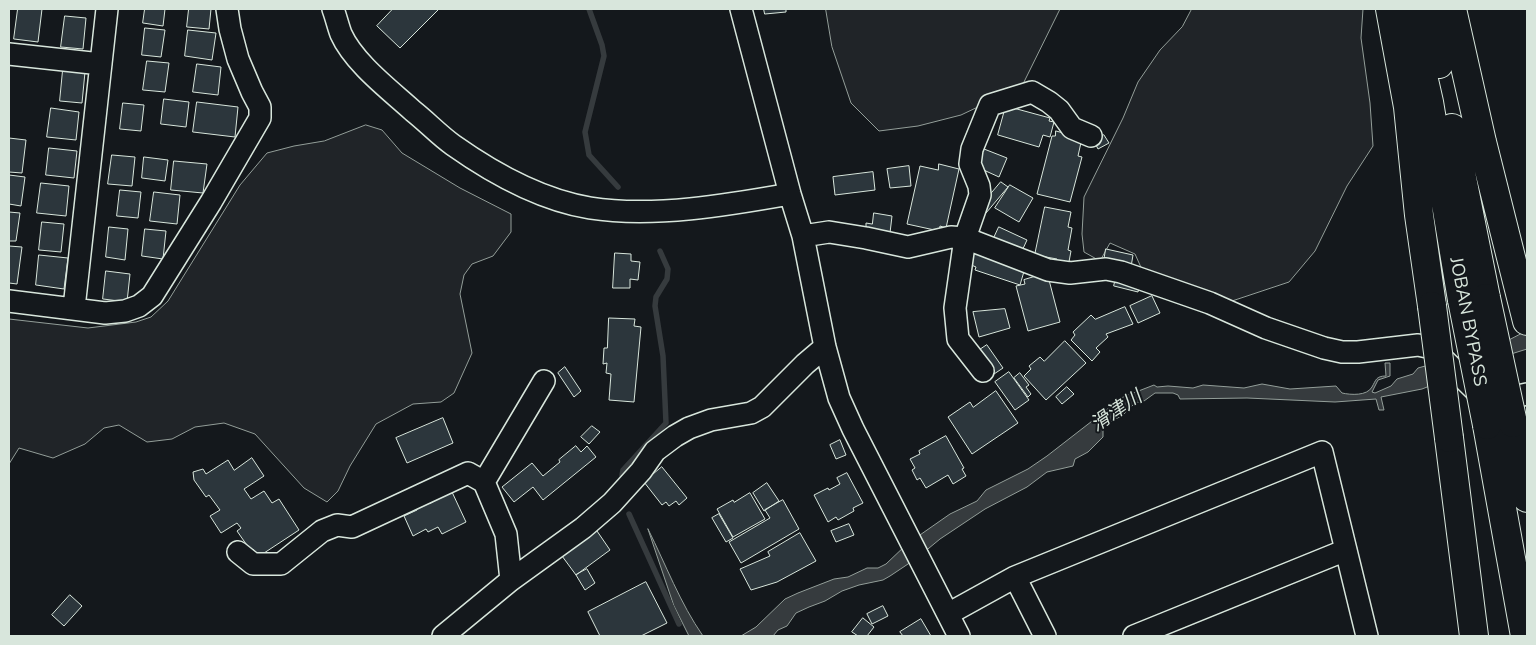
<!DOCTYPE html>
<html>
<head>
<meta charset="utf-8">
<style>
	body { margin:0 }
	#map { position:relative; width:1536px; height:645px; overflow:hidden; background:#14181c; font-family:"Nunito Sans",sans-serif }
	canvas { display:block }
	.frame { position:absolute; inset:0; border:10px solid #d8e6dc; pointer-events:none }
</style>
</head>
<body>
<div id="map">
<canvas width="1536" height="645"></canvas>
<div class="frame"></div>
</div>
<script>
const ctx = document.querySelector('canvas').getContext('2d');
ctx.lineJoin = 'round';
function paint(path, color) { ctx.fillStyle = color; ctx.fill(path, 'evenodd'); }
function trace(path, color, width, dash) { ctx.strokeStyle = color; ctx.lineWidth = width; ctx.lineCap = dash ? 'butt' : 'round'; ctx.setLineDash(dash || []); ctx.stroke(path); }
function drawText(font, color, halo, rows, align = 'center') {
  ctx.font = font + ' "Nunito Sans","Noto Sans JP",sans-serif'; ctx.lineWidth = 4; ctx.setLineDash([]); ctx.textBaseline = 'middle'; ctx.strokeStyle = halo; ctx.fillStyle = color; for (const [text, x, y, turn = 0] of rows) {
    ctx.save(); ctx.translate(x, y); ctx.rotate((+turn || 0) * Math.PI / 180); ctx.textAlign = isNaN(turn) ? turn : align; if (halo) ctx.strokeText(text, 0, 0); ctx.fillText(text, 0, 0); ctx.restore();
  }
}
const green = new Path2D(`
	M 826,9 L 1060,9 L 1022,86 L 961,115 L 918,126 L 879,131 L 851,103 L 832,47 Z
	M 1192,9 L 1363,9 L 1361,38 L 1370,103 L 1373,146 L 1347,186 L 1315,251 L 1289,282 L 1232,301 L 1178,287 L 1144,274 L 1135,254 L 1110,243 L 1100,261 L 1084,252 L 1082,234 L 1084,197 L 1123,118 L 1138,82 L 1160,50 L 1182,27 Z
	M 366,125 L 382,130 L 402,153 L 460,188 L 511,214 L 511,232 L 493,256 L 472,264 L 464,275 L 460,294 L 472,353 L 454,393 L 441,402 L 413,404 L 376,424 L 350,466 L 338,491 L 327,502 L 304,488 L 255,434 L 224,423 L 195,427 L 172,439 L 147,442 L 119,425 L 104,428 L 85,444 L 53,458 L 19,448 L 9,464 L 9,319 L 88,328 L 136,322 L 151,317 L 168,301 L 240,185 L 267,153 L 294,146 L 324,141 Z`);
const water = new Path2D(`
	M 1527,331 L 1527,349 L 1511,354 L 1422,389 L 1381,397 L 1384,410 L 1379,410 L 1376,399 L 1335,402 L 1247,398 L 1180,399 L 1178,395 L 1173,393 L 1155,393 L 1144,401 L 1135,403 L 1122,416 L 1113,420 L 1103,430 L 1103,437 L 1088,452 L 1075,459 L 1073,466 L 1047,472 L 1027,487 L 985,509 L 940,539 L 917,558 L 890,576 L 883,580 L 859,585 L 842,591 L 825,601 L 809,607 L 796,613 L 787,626 L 778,630 L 773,636 L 741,636 L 756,627 L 785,599 L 798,593 L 834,579 L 848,577 L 867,568 L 878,568 L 886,564 L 907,544 L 950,514 L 977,501 L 986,490 L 1028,469 L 1047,456 L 1123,397 L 1154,385 L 1157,387 L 1168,386 L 1193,388 L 1203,385 L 1244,388 L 1262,384 L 1290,389 L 1336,386 L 1342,393 C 1351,395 1367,396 1372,387 C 1376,380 1376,376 1386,376 L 1385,363 L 1390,363 L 1390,376 L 1378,380 L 1372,392 L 1375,393 L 1391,386 L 1397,379 L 1413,374 L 1418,368 L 1497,346 Z
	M 648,529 C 666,565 680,603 703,636 L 689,636 L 674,606 Z`);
const stream = new Path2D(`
	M 589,9 L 602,45 L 604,56 L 585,132 L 589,155 L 618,187
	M 622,475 L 623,470 L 666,423 L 663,356 L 655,306 L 656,297 L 667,279 L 668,269 L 660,251
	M 629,514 L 679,624`);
const building = new Path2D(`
	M 18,9 L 42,9 L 38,42 L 14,39 Z
	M 145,9 L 165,9 L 163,26 L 143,23 Z
	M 189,9 L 211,9 L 209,29 L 187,27 Z
	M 393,9 L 439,9 L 400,48 L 377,26 Z
	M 764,9 L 786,9 L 786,12 L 765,14 Z
	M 65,16 L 86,18 L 83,49 L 61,47 Z
	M 145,28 L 165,30 L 161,57 L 142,55 Z
	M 188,30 L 216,33 L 212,60 L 185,56 Z
	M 147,61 L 169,63 L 165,92 L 143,90 Z
	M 197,64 L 221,67 L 218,95 L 193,92 Z
	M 63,70 L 85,72 L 82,103 L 60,101 Z
	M 164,99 L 189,102 L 186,127 L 161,124 Z
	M 197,102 L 238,107 L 235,137 L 193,132 Z
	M 123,103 L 144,105 L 141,131 L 120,129 Z
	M 1006,106 L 1050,118 L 1049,121 L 1054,122 L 1050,137 L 1043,135 L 1039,147 L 998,135 Z
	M 51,108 L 79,112 L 76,140 L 47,137 Z
	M 1056,131 L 1082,138 L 1078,156 L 1082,157 L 1070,202 L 1037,194 L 1052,136 L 1055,136 Z
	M 1104,135 L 1109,143 L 1098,149 L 1094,141 Z
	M 9,138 L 26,140 L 22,173 L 9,172 Z
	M 49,148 L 77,151 L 74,178 L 46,175 Z
	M 984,149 L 1007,158 L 999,177 L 977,167 Z
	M 112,155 L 135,157 L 132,186 L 108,184 Z
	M 144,157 L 168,160 L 165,181 L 142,178 Z
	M 174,161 L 207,164 L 203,193 L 171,190 Z
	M 939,164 L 959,169 L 946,228 L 940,226 L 939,231 L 907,224 L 920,166 L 938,170 Z
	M 909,166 L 911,186 L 890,188 L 887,169 Z
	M 873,172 L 875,190 L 835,195 L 833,177 Z
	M 9,175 L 25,177 L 21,206 L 9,204 Z
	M 1001,182 L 1008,187 L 986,213 L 979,208 Z
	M 41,183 L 69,186 L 66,216 L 37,213 Z
	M 1010,185 L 1033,198 L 1019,222 L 995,208 Z
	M 120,190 L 141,192 L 138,218 L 117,216 Z
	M 154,192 L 180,195 L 177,224 L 150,221 Z
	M 1045,207 L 1071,212 L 1068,227 L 1072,228 L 1068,250 L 1071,251 L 1068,267 L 1056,265 L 1057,259 L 1035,255 Z
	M 9,212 L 20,213 L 16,241 L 9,241 Z
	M 874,213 L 892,216 L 890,233 L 866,229 L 866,223 L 872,224 Z
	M 42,222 L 64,224 L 61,252 L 39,250 Z
	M 109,227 L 128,229 L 125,260 L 106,257 Z
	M 999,227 L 1027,240 L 1021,253 L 993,240 Z
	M 145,229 L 166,231 L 163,259 L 142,256 Z
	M 9,246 L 22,247 L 17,284 L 9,283 Z
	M 1106,249 L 1133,255 L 1131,267 L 1104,261 Z
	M 973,251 L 1025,268 L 1020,285 L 975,270 L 976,267 L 969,264 Z
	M 615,253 L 631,254 L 631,261 L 640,262 L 638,280 L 630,279 L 630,288 L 613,288 Z
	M 39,255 L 68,258 L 64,289 L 36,285 Z
	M 106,271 L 130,274 L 127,302 L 103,299 Z
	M 1044,274 L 1045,281 L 1049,280 L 1060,322 L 1028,331 L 1016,286 L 1025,284 L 1024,280 Z
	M 1116,278 L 1140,284 L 1138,292 L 1114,286 Z
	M 1152,296 L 1160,313 L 1138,323 L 1130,306 Z
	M 1125,307 L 1133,324 L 1106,334 L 1108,337 L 1096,348 L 1100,352 L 1092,361 L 1071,340 L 1075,335 L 1073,332 L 1091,315 L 1095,319 Z
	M 1005,309 L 1010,328 L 979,337 L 973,312 Z
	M 609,318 L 635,319 L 634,326 L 641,327 L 634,402 L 609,400 L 611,374 L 606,373 L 607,363 L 603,364 L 604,348 L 607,348 Z
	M 1065,341 L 1086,363 L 1046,400 L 1024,376 L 1031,369 L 1029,366 L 1040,357 L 1044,361 Z
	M 987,345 L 1003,368 L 994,374 L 978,351 Z
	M 565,367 L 581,391 L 574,397 L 558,373 Z
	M 1009,372 L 1029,400 L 1015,410 L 995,382 Z
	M 1020,373 L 1029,385 L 1026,387 L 1031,394 L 1028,397 L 1014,378 Z
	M 1067,387 L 1074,394 L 1062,404 L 1056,397 Z
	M 996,391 L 1018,423 L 972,454 L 948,417 L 970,402 L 973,407 Z
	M 443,418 L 453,443 L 407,463 L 396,438 Z
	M 592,426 L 600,432 L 589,444 L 581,437 Z
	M 946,436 L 964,468 L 962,469 L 966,476 L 953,484 L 948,475 L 926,488 L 920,478 L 917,480 L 912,470 L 915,468 L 910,459 L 920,454 L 919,451 Z
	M 840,440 L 846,455 L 836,459 L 830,445 Z
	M 576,446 L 581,452 L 587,446 L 596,457 L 543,500 L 533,487 L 514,502 L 502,487 L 532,463 L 543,476 L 560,462 L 559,460 Z
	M 252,458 L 264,476 L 244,489 L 251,499 L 264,491 L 272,503 L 279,499 L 299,530 L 258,557 L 253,549 L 251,551 L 237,531 L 241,528 L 237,523 L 221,533 L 210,516 L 220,510 L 209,495 L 206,497 L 194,480 L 193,472 L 203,469 L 206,474 L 228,460 L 234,470 Z
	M 662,467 L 687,498 L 679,505 L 676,501 L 669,506 L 666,502 L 662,505 L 644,482 Z
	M 847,473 L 863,503 L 853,508 L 854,511 L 838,520 L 836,517 L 828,522 L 814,495 L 828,488 L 829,490 L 840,484 L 837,478 Z
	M 767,483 L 779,501 L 764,511 L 753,493 Z
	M 452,492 L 466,522 L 442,534 L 438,527 L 428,532 L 426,529 L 413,536 L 404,516 L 417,510 L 415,506 L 429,500 L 430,503 Z
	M 750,493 L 765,519 L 733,537 L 717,509 L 733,500 L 734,502 Z
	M 783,500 L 799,529 L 741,563 L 729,542 L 770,518 L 765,510 Z
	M 719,514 L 733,538 L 726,542 L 712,518 Z
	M 849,524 L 854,535 L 836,542 L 831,531 Z
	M 597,531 L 610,550 L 576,575 L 562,556 Z
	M 800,533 L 816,561 L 777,582 L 751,590 L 740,569 L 770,556 L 768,552 Z
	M 587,569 L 595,583 L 585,590 L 576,575 Z
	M 646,582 L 667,623 L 641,636 L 600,636 L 588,612 Z
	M 70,595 L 82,606 L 64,626 L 52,615 Z
	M 883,606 L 888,616 L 872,624 L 867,614 Z
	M 863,618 L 874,627 L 867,636 L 858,636 L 852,632 Z
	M 921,619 L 931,636 L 903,636 L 900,632 Z`);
const minor = new Path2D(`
	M 333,9 C 336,17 338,26 341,34 C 354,63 390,90 413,111 C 427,122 439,135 453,145 C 494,174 541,200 590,208 C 653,218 728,205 790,194
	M 741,9 L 790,194 L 803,236 L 825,347 L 839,398 L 853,429 L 959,636
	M 9,54 L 101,64
	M 803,236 L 829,232 L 866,238 L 908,247 L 951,237 L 965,238 L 1048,270 L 1070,273 L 1106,269 L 1121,272 L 1210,303 L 1266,328 L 1324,348 L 1342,352 L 1358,352 L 1418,345 L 1432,348 L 1478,393 L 1488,399 L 1509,398 L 1527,394
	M 9,301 L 105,313 L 125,311 L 139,306 L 152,296 L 211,202 L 260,118 L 260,107 L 252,92 L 238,59 L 230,29 L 227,9
	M 74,308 L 107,9
	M 983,371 L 958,339 L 955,308 L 965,238 L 980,195 L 979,186 L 970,164 L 972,149 L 990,105 L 1032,92 L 1049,102 L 1059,110 L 1072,128 L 1091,136
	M 484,482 L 544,381
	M 238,552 L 253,564 L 281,564 L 322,531 L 337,525 L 352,527 L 468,473 L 484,482 L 506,534 L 511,580
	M 1015,577 L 1322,452 L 1367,636
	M 948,614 L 1015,577 L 1045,636
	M 443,636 L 511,580 L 583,528 L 612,503 L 641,471 L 655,451 L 675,436 L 689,428 L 711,420 L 751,413 L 762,407 L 805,364 L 825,347
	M 1134,636 L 1346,550`);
const highway = new Path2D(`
	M 1390,9 L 1408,107 L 1419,215 L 1432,306
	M 1428,9 L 1439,64
	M 1452,9 L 1482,142 L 1527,321
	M 1409,14 L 1429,102 L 1462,300
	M 1452,128 L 1486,298
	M 1513,423 L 1527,498
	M 1487,425 L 1525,636
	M 1449,438 L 1474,636`);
const highwayBridge = new Path2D(`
	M 1486,298 L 1513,423
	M 1462,300 L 1487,425
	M 1432,306 L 1449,438`);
const streetNames = [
	["JOBAN BYPASS",1467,322,79]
];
const waterNames = [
	["滑津川",1117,412,-34]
];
paint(green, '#202428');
trace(green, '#939e99', 1);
paint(water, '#363b3e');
trace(water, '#939e99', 1);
trace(stream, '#363b3e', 5.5);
paint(building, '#2c363c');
trace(building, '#d8e6dc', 1);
trace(minor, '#d8e6dc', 24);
trace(highway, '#d8e6dc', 30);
trace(minor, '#14181c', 21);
trace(highway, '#14181c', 28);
trace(highwayBridge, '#d8e6dc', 30, []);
trace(highwayBridge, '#14181c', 28);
drawText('18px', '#d8e6dc', '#14181c', streetNames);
drawText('italic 19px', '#d8e6dc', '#14181c', waterNames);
</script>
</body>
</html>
